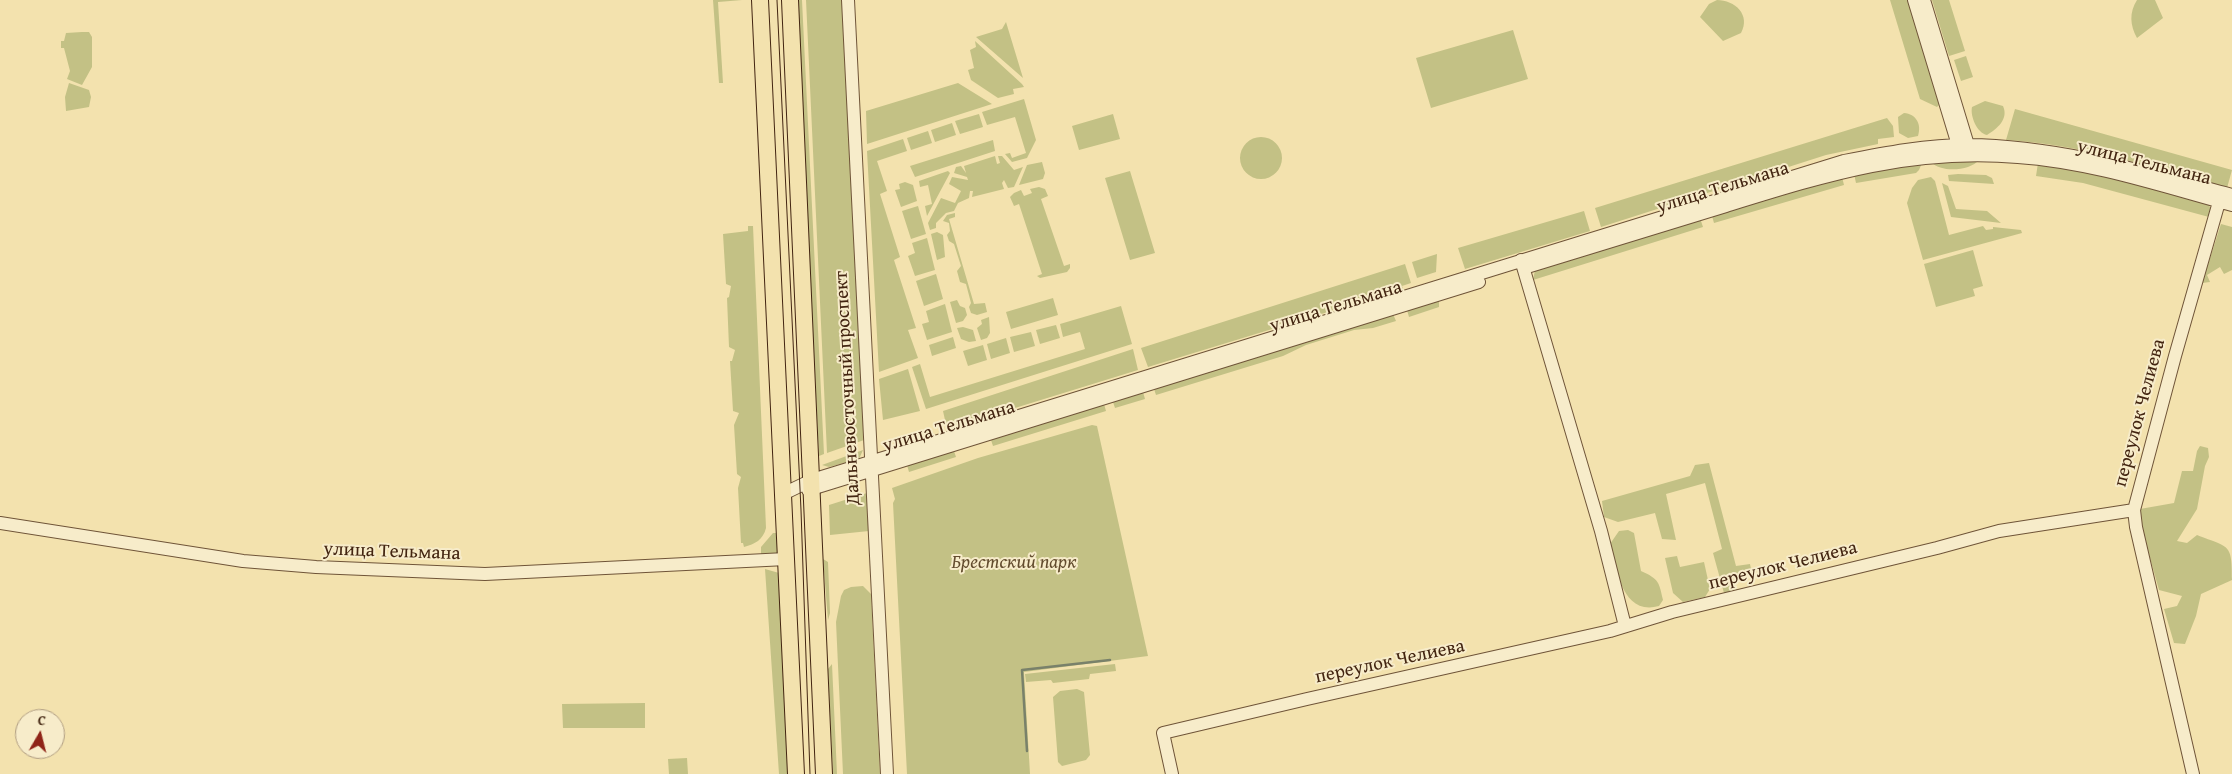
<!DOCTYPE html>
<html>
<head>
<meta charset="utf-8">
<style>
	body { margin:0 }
	#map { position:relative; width:2232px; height:774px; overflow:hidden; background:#f3e2ae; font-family:"Gentium Book Plus",serif }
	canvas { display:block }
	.north { position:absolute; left:15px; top:709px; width:50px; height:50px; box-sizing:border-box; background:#f7ecca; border:1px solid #af9c80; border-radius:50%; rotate:8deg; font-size:14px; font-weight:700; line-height:20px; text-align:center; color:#432511 }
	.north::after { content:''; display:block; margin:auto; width:18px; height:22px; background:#8f2418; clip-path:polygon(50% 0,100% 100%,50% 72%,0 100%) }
</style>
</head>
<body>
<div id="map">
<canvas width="2232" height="774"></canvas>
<div class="north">С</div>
</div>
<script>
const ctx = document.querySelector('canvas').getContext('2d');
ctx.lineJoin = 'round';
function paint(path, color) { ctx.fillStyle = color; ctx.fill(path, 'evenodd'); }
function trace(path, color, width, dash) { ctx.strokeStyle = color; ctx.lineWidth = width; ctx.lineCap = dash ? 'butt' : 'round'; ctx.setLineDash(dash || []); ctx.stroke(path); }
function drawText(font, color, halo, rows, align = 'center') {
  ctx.font = font + ' "Gentium Book Plus",serif'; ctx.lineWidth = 4; ctx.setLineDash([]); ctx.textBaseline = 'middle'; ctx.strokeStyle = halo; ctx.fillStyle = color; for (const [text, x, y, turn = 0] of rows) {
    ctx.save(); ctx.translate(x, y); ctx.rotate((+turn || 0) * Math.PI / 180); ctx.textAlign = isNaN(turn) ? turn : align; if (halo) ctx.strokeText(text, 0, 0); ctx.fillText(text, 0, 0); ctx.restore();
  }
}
const green = new Path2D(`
	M 713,0 L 742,0 L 718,2 L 723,83 L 719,83 Z
	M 796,0 L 802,0 L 824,454 L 819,456 Z
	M 806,0 L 842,0 L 864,440 L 827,453 Z
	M 1717,0 C 1735,0 1751,15 1741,33 L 1723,41 L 1700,17 L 1709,4 Z
	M 1890,0 L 1909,0 L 1938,94 L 1936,94 L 1939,105 L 1937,107 L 1920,99 Z
	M 1932,0 L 1949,0 L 1965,51 L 1949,56 Z
	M 2137,0 L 2155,0 L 2163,18 L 2137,38 C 2130,25 2129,13 2137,0 Z
	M 1006,22 L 1023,78 L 976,37 L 1002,29 Z
	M 1513,30 L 1528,79 L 1431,108 L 1416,58 Z
	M 82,32 L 89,32 L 92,37 L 92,67 L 82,85 L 67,79 L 70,71 L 64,48 L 61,48 L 61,41 L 64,41 L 66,33 Z
	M 975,41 L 1022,84 L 1024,87 L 1013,89 L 1014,94 L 998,98 L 971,80 L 968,70 L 974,68 L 970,50 L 976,47 Z
	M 1966,56 L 1973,77 L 1961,81 L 1954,60 Z
	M 69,83 L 89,90 L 91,97 L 89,107 L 66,111 L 65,97 Z
	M 958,83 L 992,104 L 867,144 L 866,111 Z
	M 1024,99 L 1036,140 L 1027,158 L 1012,162 L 1005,154 L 1010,153 L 1012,158 L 1026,153 L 1015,117 L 987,125 L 982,112 Z
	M 1985,101 L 2003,106 C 2009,119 1997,129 1987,135 C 1977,133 1970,116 1972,107 Z
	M 2015,109 L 2232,170 L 2227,188 C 2155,168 2081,144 2006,140 Z
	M 1904,113 C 1916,114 1922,124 1918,136 L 1908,138 L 1899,133 L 1898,117 Z
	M 979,114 L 983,127 L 960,134 L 955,121 Z
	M 1113,114 L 1120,139 L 1079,150 L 1072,126 Z
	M 1887,118 L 1893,126 L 1894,137 L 1878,139 L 1878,144 L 1826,155 L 1601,227 L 1595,208 Z
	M 952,123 L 956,135 L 935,142 L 931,130 Z
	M 928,131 L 932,143 L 911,150 L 907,138 Z
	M1240 158a21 21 0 1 1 42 0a21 21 0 1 1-42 0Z
	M 903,139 L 907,151 L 877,161 L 887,191 L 880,194 L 900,257 L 894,260 L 916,328 L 908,330 L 918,358 L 879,372 L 867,151 Z
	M 993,140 L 995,151 L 915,177 L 910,166 Z
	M 995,156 L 997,164 L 1000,163 L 998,156 L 1002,156 L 1014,170 L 1023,167 L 1014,187 L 1008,188 L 1004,180 L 1002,183 L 1004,189 L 972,197 L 973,191 L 970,191 L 969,198 L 958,203 L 954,211 L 946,213 L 936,223 L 936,228 L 930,230 L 928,223 L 941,198 L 955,203 L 961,191 L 949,184 L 952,177 L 968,180 L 967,177 L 954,173 L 956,167 L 961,166 L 966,173 L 964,166 Z
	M 1979,160 C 1970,171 1941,173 1931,162 Z
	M 1042,162 L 1045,173 L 1043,179 L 1019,185 L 1027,165 Z
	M 1922,163 L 1919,170 L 1916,173 L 1856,183 L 1854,174 Z
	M 2038,163 L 2122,180 L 2209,205 L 2211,209 L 2209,217 L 2083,183 L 2036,176 Z
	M 948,171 L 950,173 L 927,216 L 925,206 L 932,204 L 928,185 L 920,187 L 919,181 Z
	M 1130,171 L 1155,253 L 1130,260 L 1105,178 Z
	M 1958,174 L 1986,175 L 1992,178 L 1994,184 L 1949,181 L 1948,175 Z
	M 1842,177 L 1844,185 L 1714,223 L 1712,216 Z
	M 1931,177 L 1935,181 L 1949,235 L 1983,226 L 1986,230 L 1993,229 L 1993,227 L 2021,230 L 2022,233 L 1923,260 L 1907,203 L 1912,188 L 1918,180 Z
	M 905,182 L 913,185 L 917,201 L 901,207 L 895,190 L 900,189 L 899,184 Z
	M 1942,183 L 1948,186 L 1956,209 L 1987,211 L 2001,223 L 1951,217 Z
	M 1039,187 L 1045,189 L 1048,196 L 1041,199 L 1064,266 L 1070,264 L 1070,268 L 1067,272 L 1040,278 L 1037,276 L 1042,274 L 1019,204 L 1014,206 L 1010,197 L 1014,193 L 1021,190 L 1024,196 L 1032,193 L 1030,189 Z
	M 918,206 L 926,234 L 911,239 L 902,211 Z
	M 1584,211 L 1590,231 L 1465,269 L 1458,248 Z
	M 955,213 L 955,217 L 949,219 L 974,304 L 985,303 L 987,312 L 977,315 L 971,313 L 969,307 L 971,303 L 966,284 L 960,282 L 957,271 L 961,266 L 954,244 L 949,241 L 947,235 L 950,231 L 949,223 L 943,221 L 947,215 Z
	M 1700,218 L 1703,227 L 1533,280 L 1535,270 Z
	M 2221,224 L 2232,227 L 2232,270 L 2224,274 L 2220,267 L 2207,275 L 2210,282 L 2202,283 Z
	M 748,226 L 753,226 L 766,528 C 763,540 755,544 744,547 L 743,543 L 741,543 L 738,488 L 741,477 L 737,474 L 734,425 L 739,413 L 733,411 L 730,361 L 732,361 L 735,350 L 729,347 L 727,298 L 729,297 L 731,286 L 726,284 L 723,234 L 748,231 Z
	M 937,232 L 943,235 L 945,257 L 937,260 L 931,234 Z
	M 927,238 L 935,270 L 915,276 L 908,256 L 915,253 L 912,243 Z
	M 1973,250 L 1983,286 L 1973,289 L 1975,296 L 1936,307 L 1924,264 Z
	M 1437,254 L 1436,272 L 1417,278 L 1412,262 Z
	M 1405,264 L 1411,283 L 1402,286 L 1403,289 L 1148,367 L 1141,348 Z
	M 936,274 L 943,299 L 924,306 L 916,281 Z
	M 1053,298 L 1058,315 L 1011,329 L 1006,312 Z
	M 957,300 L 960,306 L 965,308 L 967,315 L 963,321 L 956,323 L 950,302 Z
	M 1439,300 L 1439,307 L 1409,317 L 1407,310 Z
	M 945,304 L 952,332 L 927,340 L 922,324 L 929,322 L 926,311 Z
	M 1121,306 L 1132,344 L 926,409 L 912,367 L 920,364 L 930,397 L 1085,349 L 1080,332 L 1063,337 L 1060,324 Z
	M 1393,314 L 1396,321 L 1373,328 L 1354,330 L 1306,345 L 1283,356 L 1156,395 L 1154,389 Z
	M 989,317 L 990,333 L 987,338 L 981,340 L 977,328 L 982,324 L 981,320 Z
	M 1056,325 L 1060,338 L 1040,344 L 1036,330 Z
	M 963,327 L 973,330 L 976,341 L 969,342 L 961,339 L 957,328 Z
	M 1031,332 L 1035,346 L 1014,352 L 1010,337 Z
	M 953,337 L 956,348 L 932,356 L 929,345 Z
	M 1006,338 L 1010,353 L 991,359 L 987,344 Z
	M 983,345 L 987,360 L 968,366 L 963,351 Z
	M 1133,349 L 1138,370 L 947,429 L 943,411 Z
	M 908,369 L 920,411 L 883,420 L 879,379 Z
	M 1143,392 L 1145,399 L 1115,408 L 1113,402 Z
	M 1104,404 L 1106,411 L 993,446 L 991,440 Z
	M 1092,425 L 1097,426 L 1148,656 L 1024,672 L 1030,774 L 907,774 L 893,503 L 895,499 L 892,488 L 978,458 Z
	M 2200,446 L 2208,448 L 2209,457 L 2205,466 L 2197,509 L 2177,541 L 2187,543 L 2197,535 C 2230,548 2232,543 2232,580 L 2201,594 L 2196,616 L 2185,644 L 2174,643 L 2164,609 L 2177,606 L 2182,596 L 2159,590 L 2141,526 L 2140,509 L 2174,503 L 2182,471 L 2193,471 L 2197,451 Z
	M 863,450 L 859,459 L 829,467 L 822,465 Z
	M 954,451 L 956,457 L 909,472 L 907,465 Z
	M 1709,463 L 1736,566 L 1750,564 L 1752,574 L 1733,578 L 1737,591 L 1724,593 L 1713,553 L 1722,549 L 1705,483 L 1666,494 L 1676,540 L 1662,539 L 1655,513 L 1618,522 L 1604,517 L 1602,501 L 1690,476 L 1695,465 Z
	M 867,493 L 869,531 L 830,535 L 829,505 Z
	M 1628,530 L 1634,533 L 1641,571 C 1659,579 1659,582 1663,600 L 1659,606 C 1622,616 1617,570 1610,544 L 1619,531 Z
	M 773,533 L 778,533 L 779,553 L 761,556 L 761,547 Z
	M 1677,556 L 1680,567 L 1704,562 L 1710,589 L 1705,597 L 1683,602 L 1673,593 L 1665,558 Z
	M 823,559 L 828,562 L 830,613 L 828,620 Z
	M 765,569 L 779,573 L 789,774 L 779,774 Z
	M 863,586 L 871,594 L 880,774 L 843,774 L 836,622 L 841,596 L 844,590 L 851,587 Z
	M 832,664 L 837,774 L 833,774 L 828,669 Z
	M 1115,664 L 1116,671 L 1090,674 L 1089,679 L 1053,683 L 1051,680 L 1026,682 L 1025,674 Z
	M 1077,689 L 1084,692 L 1090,755 L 1086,760 L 1062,766 L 1058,762 L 1053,697 L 1060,691 Z
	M 645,703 L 645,728 L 563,728 L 562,704 Z
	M 687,758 L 688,774 L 669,774 L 668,759 Z`);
const stream = new Path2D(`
	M 1027,751 L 1022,670 L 1110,660`);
const minor = new Path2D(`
	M 848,0 L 887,774
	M 1914,0 L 1958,145 L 1963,152
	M 1924,0 L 1968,145 L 1965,153
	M 1521,260 L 1601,531 L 1625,626
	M 1527,267 C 1593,247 1659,227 1726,206 C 1826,175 1911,148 2018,157 C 2091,162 2162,186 2232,205
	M 808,490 L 1479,282
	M 783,494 L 812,480 L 1844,161 C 1885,153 1927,145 1968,145 C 2059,146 2145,172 2232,195
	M 0,523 L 243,561 L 316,567 L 485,574 L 786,559
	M 1172,774 L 1163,733 L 1307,699 L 1610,631 L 1672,612 L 1937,548 L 1999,531 L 2134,510
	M 2193,774 L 2136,527 L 2134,510 L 2175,356 L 2221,195`);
const major = new Path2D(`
	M 760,0 L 796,774
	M 790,0 L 824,774`);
const tram = new Path2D(`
	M 777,0 L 801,510 L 810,774`);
const streetNames = [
	["улица Тельмана",2144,163,14],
	["улица Тельмана",1723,188,-17],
	["улица Тельмана",1336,307,-17],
	["Дальневосточный проспект",848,388,-93],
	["переулок Челиева",2140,413,-75],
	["улица Тельмана",949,427,-17],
	["улица Тельмана",392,552,2],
	["переулок Челиева",1783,566,-14],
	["переулок Челиева",1390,662,-12]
];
const parkNames = [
	["Брестский парк",1014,563]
];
paint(green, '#c3c185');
trace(stream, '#79816a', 2.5);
trace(minor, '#6f5438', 14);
trace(major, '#432511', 18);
trace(minor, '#f7ecca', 12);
trace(major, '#f3e2ae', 16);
trace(tram, '#432511', 1);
drawText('19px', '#432511', '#f7ecca', streetNames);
drawText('italic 19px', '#634c2e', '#f7ecca', parkNames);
</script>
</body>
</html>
